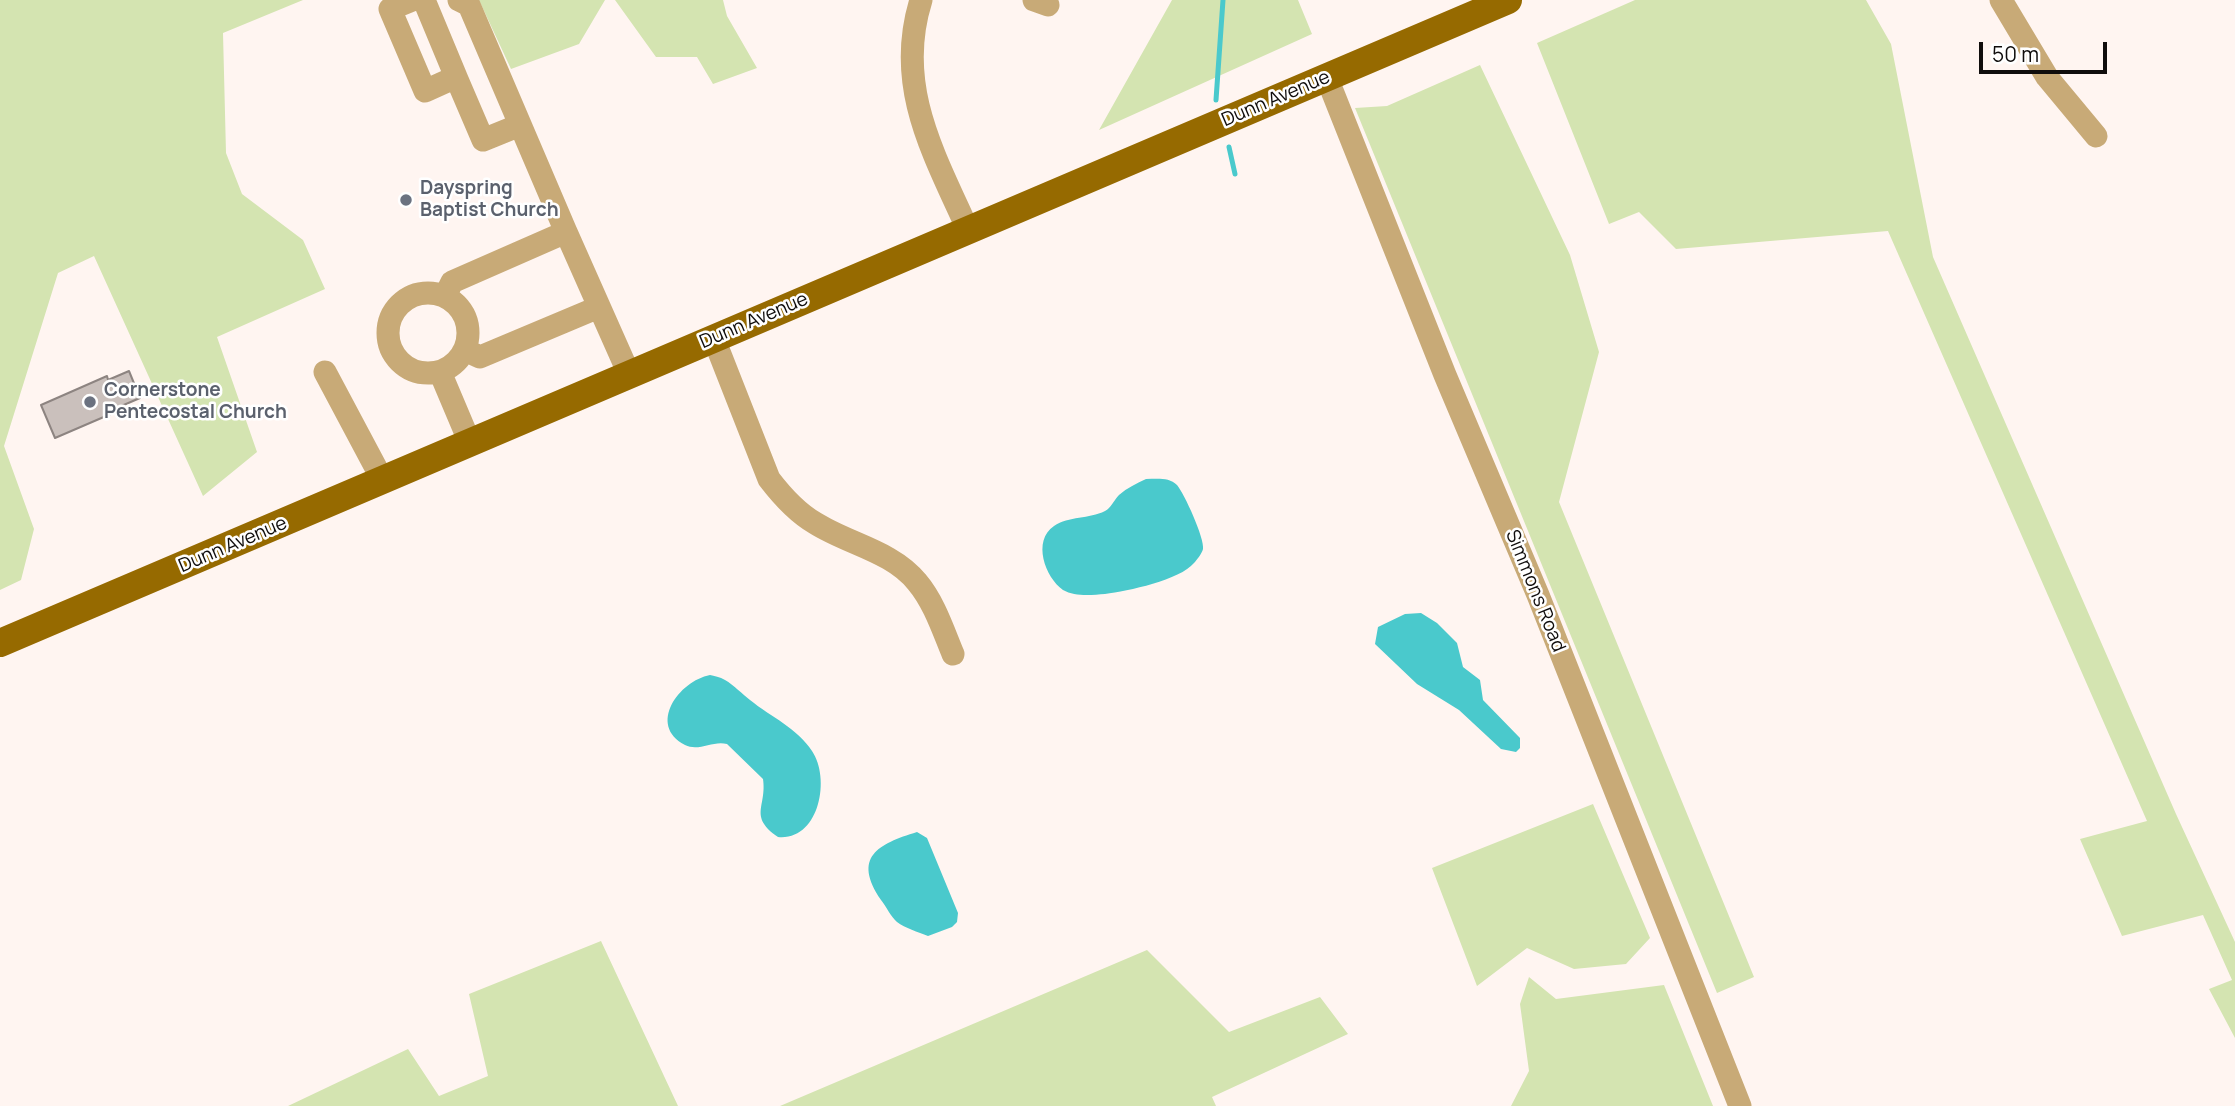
<!DOCTYPE html>
<html>
<head>
<meta charset="utf-8">
<style>
	body { margin:0 }
	#map { position:relative; width:2235px; height:1106px; overflow:hidden; background:#fff5f1; font-family:Manrope,sans-serif }
	canvas { display:block }
	.scale { position:absolute; left:1979px; top:42px; width:128px; height:32px; box-sizing:border-box; border:4px solid #100d0c; border-top:0; padding-left:9px; font-size:21px; line-height:24px; white-space:nowrap; color:#100d0c; -webkit-text-stroke:5px #fff; paint-order:stroke }
</style>
</head>
<body>
<div id="map">
<canvas width="2235" height="1106"></canvas>
<div class="scale">50 m</div>
</div>
<script>
const ctx = document.querySelector('canvas').getContext('2d');
ctx.lineJoin = 'round';
function paint(path, color) { ctx.fillStyle = color; ctx.fill(path, 'evenodd'); }
function trace(path, color, width, dash) { ctx.strokeStyle = color; ctx.lineWidth = width; ctx.lineCap = dash ? 'butt' : 'round'; ctx.setLineDash(dash || []); ctx.stroke(path); }
function drawText(font, color, halo, rows, align = 'center') {
  ctx.font = font + ' Manrope,sans-serif'; ctx.lineWidth = 5; ctx.setLineDash([]); ctx.textBaseline = 'middle'; ctx.strokeStyle = halo; ctx.fillStyle = color; for (const [text, x, y, turn = 0] of rows) {
    ctx.save(); ctx.translate(x, y); ctx.rotate((+turn || 0) * Math.PI / 180); ctx.textAlign = isNaN(turn) ? turn : align; if (halo) ctx.strokeText(text, 0, 0); ctx.fillText(text, 0, 0); ctx.restore();
  }
}
const green = new Path2D(`
	M 0,0 L 303,0 L 223,33 L 226,153 L 242,194 L 303,240 L 325,289 L 217,337 L 257,452 L 203,496 L 94,256 L 58,273 L 4,446 L 34,529 L 21,580 L 0,590 Z
	M 479,0 L 605,0 L 579,44 L 511,69 Z
	M 615,0 L 723,0 L 727,16 L 757,68 L 713,84 L 697,57 L 656,57 Z
	M 1172,0 L 1298,0 L 1312,34 L 1099,130 Z
	M 1635,0 L 1866,0 L 1891,44 L 1933,257 L 2176,814 L 2235,942 L 2235,1038 L 2209,989 L 2232,980 L 2203,915 L 2122,936 L 2080,839 L 2147,821 L 1888,231 L 1676,249 L 1639,212 L 1609,224 L 1537,43 Z
	M 1480,65 L 1570,255 L 1599,352 L 1559,502 L 1754,977 L 1717,993 L 1355,108 L 1387,106 Z
	M 1593,804 L 1650,938 L 1626,964 L 1574,969 L 1527,948 L 1477,986 L 1432,868 Z
	M 601,941 L 678,1106 L 288,1106 L 408,1049 L 439,1096 L 488,1076 L 469,994 Z
	M 1147,950 L 1229,1032 L 1320,997 L 1348,1034 L 1212,1097 L 1216,1106 L 780,1106 Z
	M 1529,977 L 1556,999 L 1664,985 L 1713,1106 L 1511,1106 L 1529,1071 L 1520,1004 Z`);
const water = new Path2D(`
	M 1146,479 C 1157,479 1169,477 1177,485 C 1184,493 1205,539 1203,549 C 1202,553 1197,560 1194,563 C 1180,580 1128,591 1105,594 C 1092,595 1075,597 1063,590 C 1045,577 1032,541 1054,526 C 1069,516 1089,519 1105,511 C 1111,508 1114,500 1119,495 C 1127,488 1137,483 1146,479 Z
	M 1421,613 L 1437,623 L 1457,643 L 1463,667 L 1480,680 L 1483,700 L 1520,738 L 1520,748 L 1516,752 L 1501,749 L 1459,710 L 1417,684 L 1375,644 L 1378,627 L 1405,614 Z
	M 710,675 C 714,676 720,677 725,680 C 734,685 742,694 750,700 C 771,717 797,728 812,751 C 831,779 819,841 778,837 C 748,816 767,807 763,779 L 727,744 C 713,740 699,752 685,745 C 647,725 679,681 710,675 Z
	M 917,832 L 927,838 L 958,913 L 957,922 L 952,927 L 928,936 C 918,932 905,928 897,922 C 891,917 886,906 881,900 C 852,857 878,844 917,832 Z`);
const stream = new Path2D(`
	M 1216,100 L 1223,0
	M 1229,147 L 1235,174`);
const building = new Path2D(`
	M 129,371 L 140,398 L 119,407 L 120,410 L 55,438 L 41,405 L 107,376 L 108,380 Z`);
const minor = new Path2D(`
	M 412,0 L 390,9 L 425,91 L 456,77 L 483,140 L 520,125
	M 424,0 L 456,77
	M 459,0 L 469,5 L 566,232
	M 921,0 C 894,86 934,154 968,230
	M 1034,0 L 1048,5
	M 2001,0 L 2047,77 L 2096,136
	M 1327,78 L 1445,375 L 1538,595 L 1740,1106
	M388 333a40 40 0 1 1 80 0a40 40 0 1 1-80 0Z
	M 445,296 L 452,282 L 566,232 L 629,374
	M 714,339 L 769,479 C 782,496 796,512 815,523 C 848,544 892,551 917,582 C 934,602 943,630 953,654
	M 465,350 L 480,357 L 599,307
	M 325,372 L 383,481
	M 440,372 L 470,443`);
const major = new Path2D(`
	M 0,643 L 1508,0`);
const markers = [
	[406,200,7,"#6b7280"],
	[90,402,7,"#6b7280"]
];
const streetNames = [
	["Dunn Avenue",1276,99,-23],
	["Dunn Avenue",754,321,-23],
	["Dunn Avenue",233,545,-23],
	["Simmons Road",1535,591,68]
];
const worshipNames = [
	["Dayspring",420,189],
	["Baptist Church",420,211],
	["Cornerstone",104,391],
	["Pentecostal Church",104,413]
];
paint(green, '#d4e4b1');
paint(water, '#4ac9cc');
trace(stream, '#4ac9cc', 5);
paint(building, '#cac0bc');
trace(building, '#8d8481', 2);
trace(minor, '#c8aa77', 23);
trace(major, '#966a00', 28);
for (const [x, y, r, color] of markers) { const dot = new Path2D(); dot.arc(x, y, r, 0, 2 * Math.PI); ctx.fillStyle = color; ctx.fill(dot); trace(dot, '#fff', 2.5); }
drawText('19px', '#100d0c', '#fff', streetNames);
drawText('bold 19px', '#5b616d', '#fff', worshipNames, 'left');
</script>
</body>
</html>
